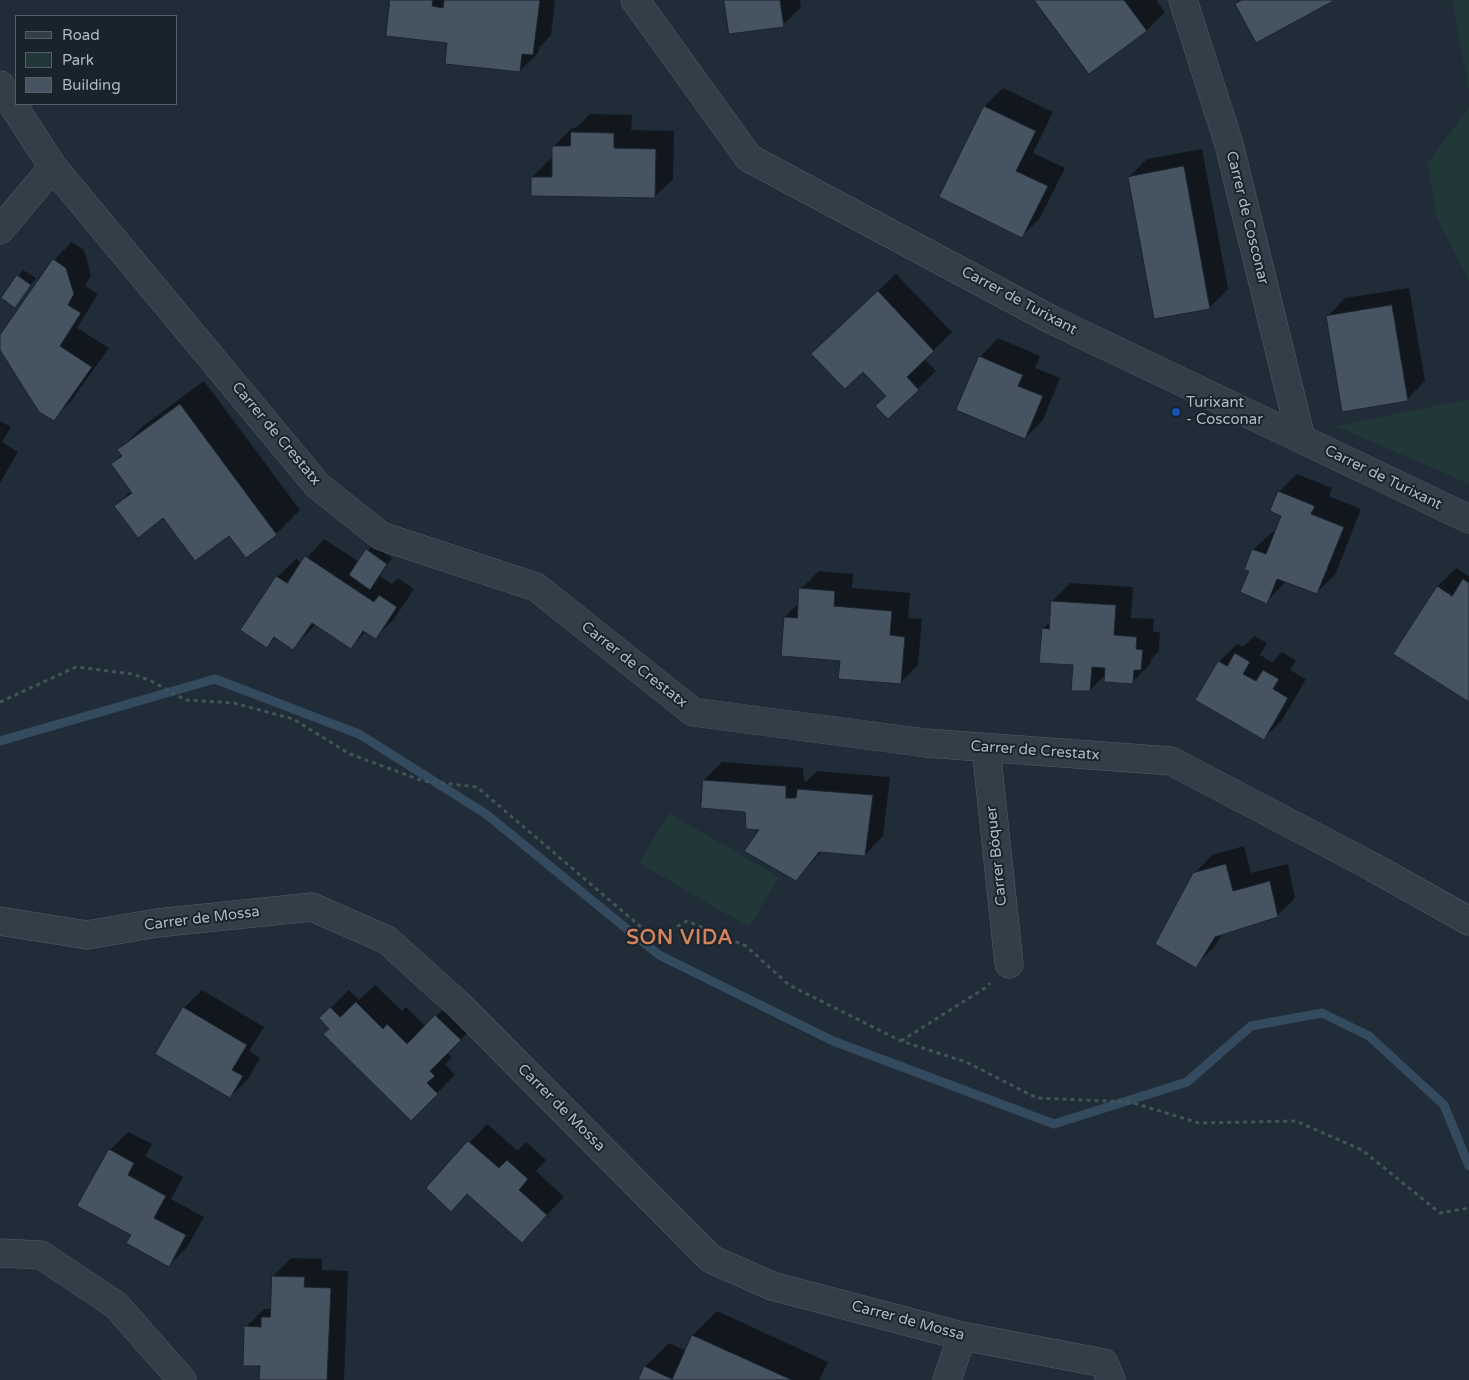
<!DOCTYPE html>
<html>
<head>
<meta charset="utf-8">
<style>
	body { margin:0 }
	#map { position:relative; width:1469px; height:1380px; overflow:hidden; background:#202c37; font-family:"Varela Round",sans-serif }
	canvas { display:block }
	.legend { position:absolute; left:15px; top:15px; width:162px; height:90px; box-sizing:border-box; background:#19232c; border:1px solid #555f69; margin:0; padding:6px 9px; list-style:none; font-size:15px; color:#aeb9c5 }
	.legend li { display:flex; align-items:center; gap:10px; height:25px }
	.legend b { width:25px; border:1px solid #555f69 }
</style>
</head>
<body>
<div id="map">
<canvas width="1469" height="1380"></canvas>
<ul class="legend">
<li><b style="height:6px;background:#343e48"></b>Road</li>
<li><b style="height:14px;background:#223838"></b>Park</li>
<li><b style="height:14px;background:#465461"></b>Building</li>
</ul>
</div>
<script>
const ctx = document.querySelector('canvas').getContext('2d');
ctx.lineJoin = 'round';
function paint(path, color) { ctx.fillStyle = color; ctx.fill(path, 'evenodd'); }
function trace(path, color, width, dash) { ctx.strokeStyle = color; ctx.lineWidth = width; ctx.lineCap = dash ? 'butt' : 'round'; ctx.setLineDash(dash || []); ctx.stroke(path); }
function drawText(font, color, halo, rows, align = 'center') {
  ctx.font = font + ' "Varela Round",sans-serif'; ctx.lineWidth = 4; ctx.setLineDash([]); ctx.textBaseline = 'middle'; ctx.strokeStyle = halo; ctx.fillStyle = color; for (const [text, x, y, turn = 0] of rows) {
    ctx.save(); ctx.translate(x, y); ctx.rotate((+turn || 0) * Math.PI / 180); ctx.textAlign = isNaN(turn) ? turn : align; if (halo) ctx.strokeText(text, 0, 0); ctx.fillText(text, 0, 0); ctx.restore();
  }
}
const green = new Path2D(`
	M 1452,0 L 1469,0 L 1469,91 Z
	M 1469,107 L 1469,281 L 1437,218 L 1427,164 Z
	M 1469,399 L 1469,484 L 1336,426 Z
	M 669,813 L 779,877 L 749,927 L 639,863 Z`);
const shadow = new Path2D(`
	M 391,0 L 555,0 L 551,35 L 539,48 L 538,53 L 520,71 L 449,42 Z
	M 725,0 L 800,0 L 801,7 L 783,25 Z
	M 1036,0 L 1156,0 L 1165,12 L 1147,30 L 1089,72 Z
	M 1003,88 L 1053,112 L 1033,153 L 1065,168 L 1040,218 L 1022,236 L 985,106 Z
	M 590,114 L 632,115 L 631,130 L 674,131 L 673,179 L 654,197 L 532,177 L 550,159 L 553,159 L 554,146 L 572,128 L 576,128 Z
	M 1202,149 L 1228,289 L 1209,308 L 1129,177 L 1147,159 Z
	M 72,242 L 84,250 L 91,275 L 85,286 L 98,294 L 77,328 L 109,348 L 71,401 L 53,420 L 0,348 L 0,337 L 54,260 Z
	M 23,270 L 36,278 L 15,306 L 18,276 Z
	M 896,274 L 952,332 L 924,359 L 936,371 L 888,418 L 887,396 L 831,336 Z
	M 1409,288 L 1425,381 L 1407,399 L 1327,317 L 1345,298 Z
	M 998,338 L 1040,356 L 1035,368 L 1060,378 L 1043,420 L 1025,438 L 980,357 Z
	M 204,381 L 300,510 L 276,534 L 230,534 L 116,506 L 132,490 L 112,464 L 122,454 L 119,450 L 143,426 Z
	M 0,421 L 11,427 L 2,442 L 18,452 L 0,483 Z
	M 1297,474 L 1332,488 L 1329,496 L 1361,509 L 1335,575 L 1316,593 L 1286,581 L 1267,602 L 1250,571 L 1253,550 L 1272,532 L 1276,533 L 1283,515 L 1279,492 Z
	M 324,539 L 359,562 L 372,545 L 392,558 L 380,576 L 392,584 L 398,578 L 414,589 L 394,619 L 376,637 L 366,631 L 351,647 L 316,624 L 293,648 L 276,637 L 267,646 L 242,629 L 277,577 L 296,559 L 302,563 Z
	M 1456,568 L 1468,576 L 1469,575 L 1469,701 L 1395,654 L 1438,586 Z
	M 819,571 L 853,574 L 852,588 L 910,593 L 908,618 L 922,619 L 918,665 L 900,683 L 841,660 L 785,617 L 799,603 L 801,589 Z
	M 1070,583 L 1133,587 L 1131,618 L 1154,619 L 1153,632 L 1160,632 L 1159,651 L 1151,659 L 1150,664 L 1132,682 L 1106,674 L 1090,690 L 1074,664 L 1043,629 L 1051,621 L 1052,601 Z
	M 1254,636 L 1267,643 L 1260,655 L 1272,662 L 1282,652 L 1296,661 L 1290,670 L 1306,679 L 1282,720 L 1264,738 L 1219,662 L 1237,644 L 1243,647 Z
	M 722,762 L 803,768 L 804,781 L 807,781 L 817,771 L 890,777 L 883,836 L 865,855 L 822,851 L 796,880 L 761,829 L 747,810 L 704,780 Z
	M 1244,846 L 1251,873 L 1288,864 L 1295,898 L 1277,916 L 1223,933 L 1213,948 L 1195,966 L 1194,874 L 1212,855 Z
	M 375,985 L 402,1011 L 406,1007 L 426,1027 L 454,998 L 478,1022 L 447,1053 L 452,1057 L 445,1064 L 455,1075 L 411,1119 L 320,1018 L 349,990 L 359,1000 Z
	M 202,990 L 264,1027 L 249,1051 L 260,1058 L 248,1079 L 230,1097 L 184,1008 Z
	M 487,1124 L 518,1151 L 526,1142 L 546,1160 L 536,1171 L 564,1197 L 522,1241 L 468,1193 L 451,1210 L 427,1188 Z
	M 128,1132 L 152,1144 L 145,1156 L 183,1177 L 171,1199 L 204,1217 L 187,1247 L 169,1265 L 132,1234 L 110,1150 Z
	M 291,1258 L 322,1259 L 322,1270 L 348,1271 L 344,1380 L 270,1380 L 261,1365 L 246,1327 L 264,1309 L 271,1309 L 273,1276 Z
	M 717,1311 L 828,1362 L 819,1380 L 639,1380 L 645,1367 L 669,1343 L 686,1351 L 693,1335 Z`);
const stream = new Path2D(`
	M 0,741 L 215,679 L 359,734 L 486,814 L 659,955 L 833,1041 L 1054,1124 L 1187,1082 L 1251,1026 L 1322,1013 L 1369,1036 L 1444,1105 L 1469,1166`);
const building = new Path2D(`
	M 390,0 L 433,0 L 432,6 L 443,8 L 444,0 L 540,0 L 533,55 L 522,54 L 520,72 L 445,64 L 447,43 L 386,36 Z
	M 724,0 L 780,0 L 784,27 L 729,34 Z
	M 1034,0 L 1124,0 L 1147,31 L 1089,74 Z
	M 1242,0 L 1335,0 L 1256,43 L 1235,4 Z
	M 984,106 L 1036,131 L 1016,171 L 1048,186 L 1022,238 L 939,197 Z
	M 571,132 L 614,133 L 614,148 L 656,149 L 655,198 L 531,196 L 531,177 L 552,177 L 552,146 L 570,146 Z
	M 1184,166 L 1210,309 L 1154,319 L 1128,177 Z
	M 53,259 L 66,268 L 74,294 L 68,305 L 81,313 L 60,346 L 92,367 L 54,421 L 39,412 L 0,350 L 0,335 Z
	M 17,275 L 31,285 L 15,308 L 1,298 Z
	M 878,291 L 934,351 L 907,377 L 919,390 L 888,419 L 875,406 L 886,396 L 863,372 L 845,389 L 811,354 Z
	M 1392,305 L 1408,401 L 1342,412 L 1326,316 Z
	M 979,356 L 1023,375 L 1018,386 L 1043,396 L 1025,439 L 956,410 Z
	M 180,404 L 277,535 L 246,558 L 229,536 L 195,561 L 163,518 L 138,538 L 114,506 L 132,493 L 111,464 L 122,456 L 117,450 Z
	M 1278,491 L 1315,506 L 1311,514 L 1344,527 L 1317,594 L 1277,579 L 1267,604 L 1240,592 L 1249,571 L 1244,570 L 1252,549 L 1266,554 L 1281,516 L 1270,511 Z
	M 366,549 L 387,564 L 370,590 L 349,575 Z
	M 305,556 L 374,602 L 379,595 L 397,607 L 376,639 L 363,631 L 351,649 L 312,623 L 293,650 L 274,637 L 267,648 L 240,630 L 276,576 L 287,583 Z
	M 1463,579 L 1469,583 L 1469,702 L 1393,654 L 1437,586 L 1452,596 Z
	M 799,588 L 835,591 L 834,606 L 892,611 L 890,635 L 905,637 L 901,684 L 838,679 L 840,661 L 781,656 L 784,617 L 797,618 Z
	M 1051,601 L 1116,605 L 1114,635 L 1137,637 L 1136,649 L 1143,650 L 1141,670 L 1134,670 L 1133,684 L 1104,682 L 1105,668 L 1092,667 L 1090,691 L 1071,691 L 1073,665 L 1039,663 L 1042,628 L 1049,629 Z
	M 1235,653 L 1250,662 L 1243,674 L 1256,681 L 1263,670 L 1279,679 L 1273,689 L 1288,698 L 1264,740 L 1195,700 L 1218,661 L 1227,666 Z
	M 703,780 L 786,786 L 786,798 L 796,798 L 797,789 L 873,795 L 865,856 L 819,852 L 796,881 L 744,851 L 759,830 L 746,829 L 745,812 L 701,808 Z
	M 1226,864 L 1233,891 L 1270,881 L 1278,917 L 1215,937 L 1196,968 L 1155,944 L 1193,873 Z
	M 356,1002 L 383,1029 L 387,1024 L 407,1044 L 435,1015 L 461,1040 L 430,1071 L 435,1076 L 427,1083 L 438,1094 L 411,1121 L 323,1034 L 329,1029 L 319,1018 L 330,1007 L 340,1017 Z
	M 183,1007 L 247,1045 L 232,1070 L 243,1076 L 230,1098 L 155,1054 Z
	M 468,1141 L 499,1168 L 507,1160 L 528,1179 L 519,1190 L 547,1215 L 522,1243 L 467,1194 L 451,1212 L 426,1188 Z
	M 109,1149 L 134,1163 L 128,1175 L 166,1196 L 154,1218 L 186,1235 L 169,1267 L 126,1243 L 131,1235 L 77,1206 Z
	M 272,1276 L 305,1277 L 304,1287 L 331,1288 L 327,1380 L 259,1380 L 260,1366 L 243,1366 L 244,1326 L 261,1327 L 261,1317 L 270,1317 Z
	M 692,1335 L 792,1380 L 638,1380 L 644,1366 L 672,1379 Z`);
const path = new Path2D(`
	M 0,702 L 76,667 L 133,674 L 151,681 L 186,700 L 234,703 L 293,719 L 350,754 L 423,781 L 477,787 L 655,939 L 687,921 L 746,946 L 789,985 L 901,1041 L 966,1062 L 1037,1098 L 1130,1102 L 1199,1123 L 1296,1121 L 1362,1150 L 1440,1213 L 1469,1208
	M 901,1041 L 985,988 L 990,983`);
const minor = new Path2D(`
	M 635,0 L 749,158 L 1052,320 L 1469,519
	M 1183,0 L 1229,144 L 1301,438
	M 0,85 L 53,167
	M 0,230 L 53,167 L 317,485 L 381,536 L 536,587 L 693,712 L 926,743 L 1171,761 L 1371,866 L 1469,921
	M 986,748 L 1009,964
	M 0,921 L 87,935 L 157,923 L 312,907 L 387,940 L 460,1006 L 711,1259 L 772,1286 L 962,1336 L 1104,1363 L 1111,1380
	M 0,1253 L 41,1255 L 116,1305 L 182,1380
	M 947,1380 L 962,1336`);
const markers = [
	[1176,412,5,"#1a4fb4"]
];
const streetNames = [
	["Carrer de Cosconar",1247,218,76],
	["Carrer de Turixant",1019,301,28],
	["Carrer de Crestatx",276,434,50],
	["Carrer de Turixant",1383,478,26],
	["Carrer de Crestatx",634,665,38],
	["Carrer de Crestatx",1035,751,4],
	["Carrer Bóquer",997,856,-96],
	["Carrer de Mossa",202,919,-7],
	["Carrer de Mossa",561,1108,45],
	["Carrer de Mossa",908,1321,15]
];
const poiNames = [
	["Turixant",1186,403],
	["- Cosconar",1186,420]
];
const districtNames = [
	["SON VIDA",680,939]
];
paint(green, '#223838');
paint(shadow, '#0007');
trace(stream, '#344a5f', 9);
paint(building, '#465461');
trace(building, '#1b252e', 1);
trace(minor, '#515c66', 29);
trace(path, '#405555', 3, [4, 4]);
trace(minor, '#343e48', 28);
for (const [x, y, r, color] of markers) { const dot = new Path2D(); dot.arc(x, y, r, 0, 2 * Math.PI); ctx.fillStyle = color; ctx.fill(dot); trace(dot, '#19232c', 2); }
drawText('15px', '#aeb9c5', '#19232c', streetNames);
drawText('15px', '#aeb9c5', '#19232c', poiNames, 'left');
ctx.letterSpacing = '1px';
drawText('bold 20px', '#d3835b', '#19232c', districtNames);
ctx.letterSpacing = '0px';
</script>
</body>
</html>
